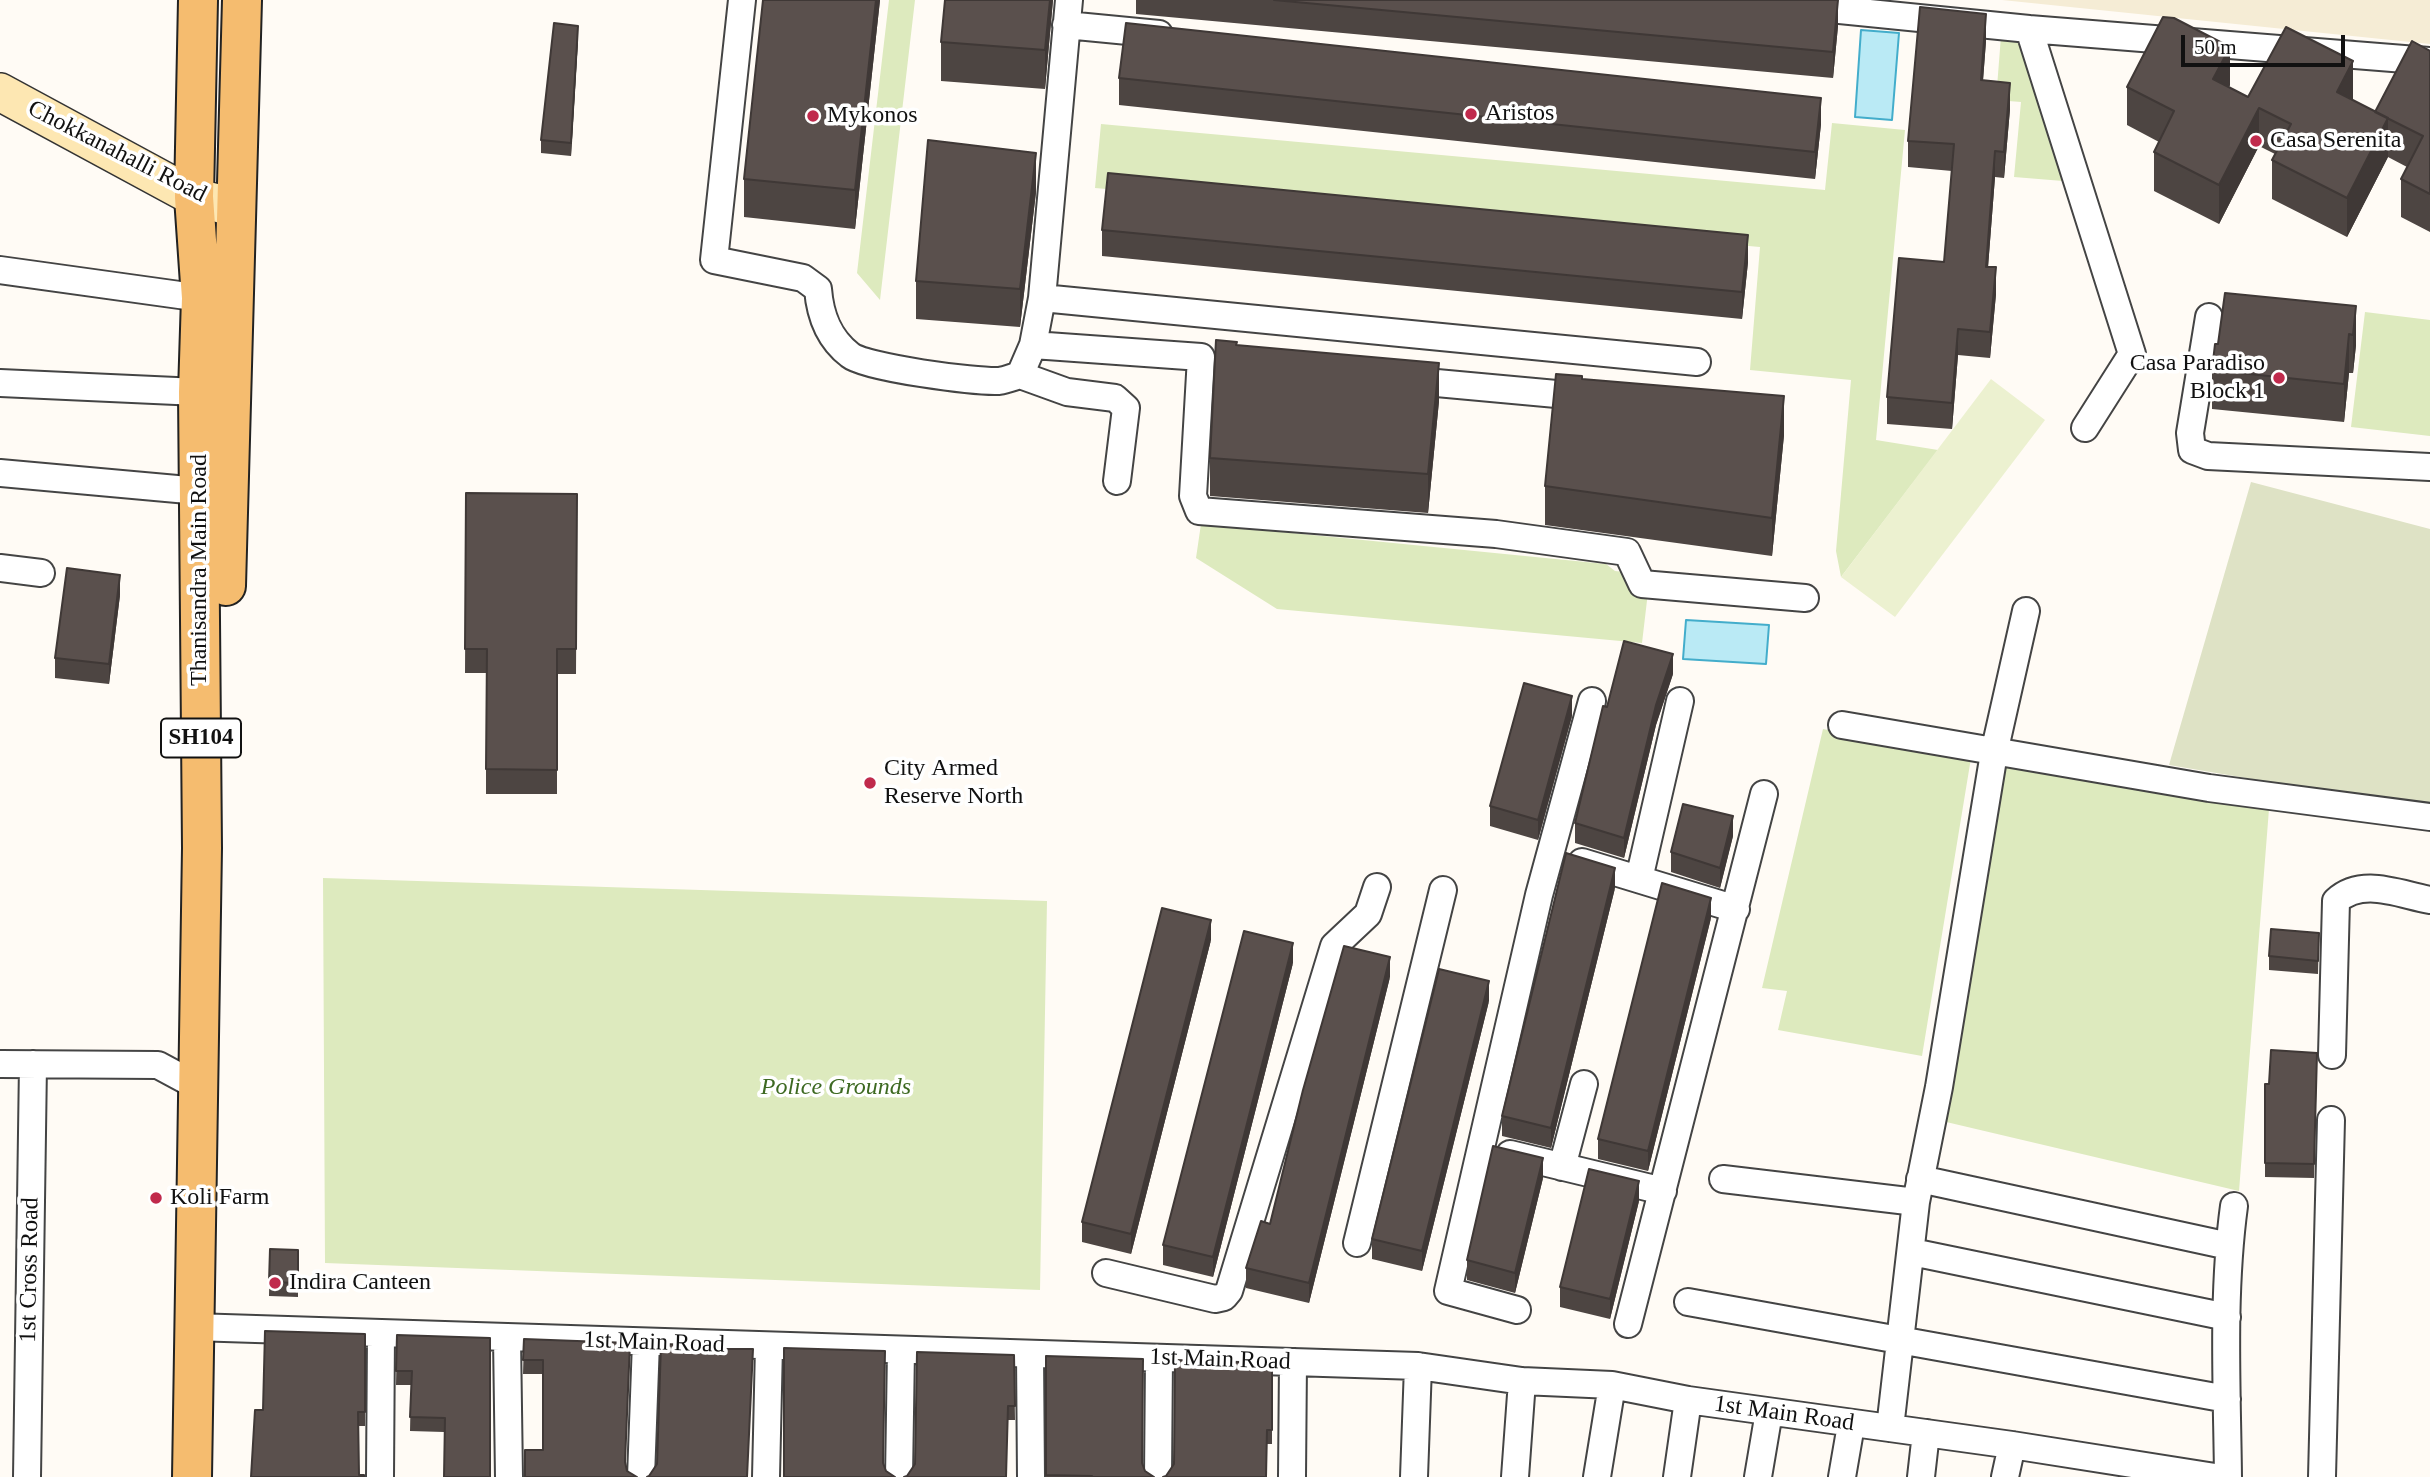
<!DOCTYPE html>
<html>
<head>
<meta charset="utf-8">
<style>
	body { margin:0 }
	#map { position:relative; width:2430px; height:1477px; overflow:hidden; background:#fffbf5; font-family:"Times New Roman",serif }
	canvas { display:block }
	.scale { position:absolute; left:2181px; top:35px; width:164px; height:32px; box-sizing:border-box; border:4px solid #111; border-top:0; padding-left:9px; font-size:21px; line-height:24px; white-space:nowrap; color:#111; -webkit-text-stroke:5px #fff; paint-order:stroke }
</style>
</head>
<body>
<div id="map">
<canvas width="2430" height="1477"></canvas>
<div class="scale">50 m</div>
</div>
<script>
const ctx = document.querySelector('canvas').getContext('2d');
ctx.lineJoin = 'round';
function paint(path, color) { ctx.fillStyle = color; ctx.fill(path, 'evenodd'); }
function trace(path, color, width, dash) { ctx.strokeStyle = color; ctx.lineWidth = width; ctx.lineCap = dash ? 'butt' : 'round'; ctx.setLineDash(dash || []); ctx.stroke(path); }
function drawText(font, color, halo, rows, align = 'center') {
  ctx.font = font + ' "Times New Roman",serif'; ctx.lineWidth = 7; ctx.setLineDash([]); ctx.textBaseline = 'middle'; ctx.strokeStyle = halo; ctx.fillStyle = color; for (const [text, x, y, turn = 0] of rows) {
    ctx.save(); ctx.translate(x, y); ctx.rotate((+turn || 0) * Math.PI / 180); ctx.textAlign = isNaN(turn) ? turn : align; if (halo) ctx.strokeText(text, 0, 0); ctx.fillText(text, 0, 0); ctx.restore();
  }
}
const farmland = new Path2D(`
	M 2002,0 L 2430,0 L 2430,44 Z`);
const green = new Path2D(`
	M 889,0 L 915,0 L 880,300 L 857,273 Z
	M 2001,36 L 2023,37 L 2063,181 L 2014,177 L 2021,102 L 1996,100 Z
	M 1832,123 L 1905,130 L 1876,440 L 1938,450 L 1841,577 L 1836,551 L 1851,380 L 1750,370 L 1760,247 L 1095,188 L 1101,124 L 1825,190 Z
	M 2365,312 L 2430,320 L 2430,436 L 2351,427 Z
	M 1201,524 L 1606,564 L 1615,571 L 1650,575 L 1642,643 L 1277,609 L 1196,558 Z
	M 1823,729 L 1971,758 L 1922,1056 L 1778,1030 L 1787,991 L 1762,988 Z
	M 2002,765 L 2269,809 L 2239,1191 L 1942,1121 Z
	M 323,878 L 1047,901 L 1040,1290 L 325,1263 Z`);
const cemetery = new Path2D(`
	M 2251,482 L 2430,529 L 2430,809 L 2169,765 Z`);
const pitch = new Path2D(`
	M 1991,379 L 2045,420 L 1895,617 L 1841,577 Z`);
const water = new Path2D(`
	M 1861,30 L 1899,33 L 1892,120 L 1855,117 Z
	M 1686,620 L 1769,625 L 1766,664 L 1683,659 Z`);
const street = new Path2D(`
	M 742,0 L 714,260 L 803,278 L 818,289 C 820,315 828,338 850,355 C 866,368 976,382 999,381 C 1006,380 1013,377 1020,375 L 1033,345 L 1042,298 L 1069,0
	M 1740,0 L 2029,29 L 2132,354 L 2085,428
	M 1066,25 L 1159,34
	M 2029,29 L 2430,61
	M 0,270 L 201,298
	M 1042,298 L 1697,362
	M 2209,317 L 2190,433 L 2192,450 L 2208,456 L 2430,467
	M 1033,345 L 1201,357 L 1193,496 L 1199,511 L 1496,534 L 1627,552 L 1642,584 L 1805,598
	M 1020,375 L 1067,392 L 1115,398 L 1126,408 L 1117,481
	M 1404,380 L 1589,397
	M 0,383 L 198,392
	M 0,473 L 199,491
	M 0,568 L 41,573
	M 1842,725 L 2209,788 L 2430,817
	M 1582,862 L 1736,909
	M 1639,879 L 1680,701
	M 2332,1055 L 2336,901 C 2362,877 2398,894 2430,900
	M 0,1064 L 158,1065 L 197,1086
	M 1510,1154 L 1663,1191
	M 1562,1167 L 1584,1084
	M 1723,1179 L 1916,1202
	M 1920,1179 L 2229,1246
	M 1357,1243 L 1443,890
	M 1912,1252 L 2227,1317
	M 1106,1273 L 1215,1299 L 1224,1297 L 1229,1291 L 1334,946 L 1368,914 L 1377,887
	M 1688,1302 L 2227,1399
	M 1517,1310 L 1448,1291 L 1539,895 L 1592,701
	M 1628,1324 L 1764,794
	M 193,1327 L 1418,1366 L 1522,1381 L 1612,1385 L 1688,1400 L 2012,1445 L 2215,1477
	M 507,1338 L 509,1477
	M 1030,1354 L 1031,1477
	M 1890,1428 L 1916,1202 L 1939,1087 L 1994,753 L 2026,611
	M 27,1477 L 33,1064
	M 380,1477 L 381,1334
	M 641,1477 L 646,1342
	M 766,1477 L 769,1346
	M 899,1477 L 901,1350
	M 1158,1477 L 1159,1358
	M 1292,1477 L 1293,1362
	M 1414,1477 L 1418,1366
	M 1515,1477 L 1522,1381
	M 1597,1477 L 1612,1385
	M 1677,1477 L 1688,1400
	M 1758,1477 L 1769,1412
	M 1842,1477 L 1851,1425
	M 1921,1477 L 1926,1433
	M 2005,1477 L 2012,1445
	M 2228,1477 C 2227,1387 2222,1295 2234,1206
	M 2322,1477 L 2331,1120`);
const secondary = new Path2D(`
	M 0,92 L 194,197 L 236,208`);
const primary = new Path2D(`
	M 226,586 L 242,0
	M 192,1477 L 202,848 L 198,392 L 201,298 L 194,197 L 198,0`);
const wall = new Path2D(`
	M 763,0 L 880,0 L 855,229 L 744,217 L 744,179 Z
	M 945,0 L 1053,0 L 1045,89 L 941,81 L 941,42 Z
	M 1136,0 L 1838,0 L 1838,26 L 1833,78 L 1136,14 Z
	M 578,40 L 571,156 L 541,153 L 541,140 Z
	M 1986,41 L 1983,80 L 2010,109 L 2004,178 L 1995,177 L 1988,267 L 1996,294 L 1990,358 L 1958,355 L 1952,429 L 1887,424 L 1887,397 L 1944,262 L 1952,171 L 1908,167 L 1908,141 Z
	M 2430,51 L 2430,232 L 2401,217 L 2401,179 L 2407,167 L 2388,157 L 2347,237 L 2272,199 L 2272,160 L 2275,154 L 2259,146 L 2219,224 L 2154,191 L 2154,152 L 2159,142 L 2127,125 L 2127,87 L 2230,85 L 2229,87 L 2248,97 L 2353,100 L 2352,100 L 2375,112 Z
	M 1119,78 L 1821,124 L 1815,179 L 1119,105 Z
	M 1036,192 L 1020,327 L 916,319 L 916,281 Z
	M 1102,230 L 1748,262 L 1742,319 L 1102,256 Z
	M 2356,306 L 2356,345 L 2353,373 L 2349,373 L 2344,422 L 2212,409 L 2212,370 L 2218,344 Z
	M 1582,379 L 1784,435 L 1772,556 L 1545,525 L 1545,486 Z
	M 1439,401 L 1428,513 L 1210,496 L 1210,458 Z
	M 466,493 L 577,494 L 576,674 L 557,674 L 557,794 L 486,794 L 486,673 L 465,673 Z
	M 120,595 L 109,684 L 55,678 L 55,658 Z
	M 1673,674 L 1656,725 L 1624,858 L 1575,843 L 1575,823 L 1607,707 Z
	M 1572,716 L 1538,840 L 1490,826 L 1490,806 Z
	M 1733,836 L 1720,888 L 1671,872 L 1671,852 Z
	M 1615,888 L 1551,1148 L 1502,1136 L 1502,1116 Z
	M 1711,918 L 1648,1171 L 1598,1159 L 1598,1139 Z
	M 2319,933 L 2318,974 L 2269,970 L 2269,956 Z
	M 1211,940 L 1131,1254 L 1082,1242 L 1082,1222 Z
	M 1293,963 L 1213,1277 L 1163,1265 L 1163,1245 Z
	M 1390,977 L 1309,1303 L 1246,1288 L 1246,1268 L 1270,1224 Z
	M 1489,1001 L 1422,1271 L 1372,1259 L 1372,1239 Z
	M 2317,1066 L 2314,1178 L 2265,1177 L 2265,1084 L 2269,1084 Z
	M 1543,1178 L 1515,1293 L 1467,1280 L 1467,1260 Z
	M 1639,1201 L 1610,1319 L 1560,1307 L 1560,1287 Z
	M 270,1249 L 298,1250 L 298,1297 L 269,1296 Z
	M 365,1334 L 365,1426 L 358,1426 L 359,1475 L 263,1410 Z
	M 397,1335 L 490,1338 L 444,1432 L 410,1431 L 411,1385 L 396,1385 Z
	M 524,1339 L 630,1343 L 543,1450 L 543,1374 L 523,1374 Z
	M 1014,1355 L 1015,1420 L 1008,1420 L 907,1476 Z
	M 1046,1356 L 1142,1463 L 1145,1471 L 1154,1477 L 1046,1477 Z
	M 1272,1363 L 1272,1444 L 1267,1444 L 1166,1476 Z`);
const shadedWall = new Path2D(`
	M 876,0 L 880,0 L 855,229 L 855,190 Z
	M 1050,0 L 1053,0 L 1045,89 L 1045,50 Z
	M 1838,0 L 1838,26 L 1833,78 L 1833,52 Z
	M 1986,14 L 1986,41 L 1981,107 L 1981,80 Z
	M 578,26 L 578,40 L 571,156 L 571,143 Z
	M 2230,47 L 2230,85 L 2213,117 L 2213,79 Z
	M 2353,61 L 2353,100 L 2337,131 L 2337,92 Z
	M 2010,83 L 2010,109 L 2004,178 L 2004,152 Z
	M 1821,98 L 1821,124 L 1815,179 L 1815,152 Z
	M 2259,108 L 2259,146 L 2219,224 L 2219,185 Z
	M 2388,118 L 2388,157 L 2347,237 L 2347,198 Z
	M 1995,151 L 1995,177 L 1986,293 L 1986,267 Z
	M 1036,153 L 1036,192 L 1020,327 L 1020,289 Z
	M 1748,235 L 1748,262 L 1742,319 L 1742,292 Z
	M 1996,267 L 1996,294 L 1990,358 L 1990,332 Z
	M 2356,306 L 2356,345 L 2353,373 L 2353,335 Z
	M 1958,329 L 1958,355 L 1952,429 L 1952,403 Z
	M 2349,334 L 2349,373 L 2344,422 L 2344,384 Z
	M 1439,363 L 1439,401 L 1428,513 L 1428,474 Z
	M 1784,396 L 1784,435 L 1772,556 L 1772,518 Z
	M 120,575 L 120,595 L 109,684 L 109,664 Z
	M 1673,654 L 1673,674 L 1656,725 L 1624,858 L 1624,838 L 1656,705 Z
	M 1572,696 L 1572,716 L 1538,840 L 1538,820 Z
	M 1733,816 L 1733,836 L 1720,888 L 1720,868 Z
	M 1615,868 L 1615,888 L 1551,1148 L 1551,1128 Z
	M 1711,898 L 1711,918 L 1648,1171 L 1648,1151 Z
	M 1211,920 L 1211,940 L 1131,1254 L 1131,1234 Z
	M 1293,943 L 1293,963 L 1213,1277 L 1213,1257 Z
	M 1390,957 L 1390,977 L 1309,1303 L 1309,1283 Z
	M 1489,981 L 1489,1001 L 1422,1271 L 1422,1251 Z
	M 1543,1158 L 1543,1178 L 1515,1293 L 1515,1273 Z
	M 1639,1181 L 1639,1201 L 1610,1319 L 1610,1299 Z`);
const building = new Path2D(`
	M 763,0 L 876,0 L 855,190 L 744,179 Z
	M 945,0 L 1050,0 L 1045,50 L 941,42 Z
	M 1274,0 L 1838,0 L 1833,52 Z
	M 1920,7 L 1986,14 L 1981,80 L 2010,83 L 2004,152 L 1995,151 L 1986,267 L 1996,267 L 1990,332 L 1958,329 L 1952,403 L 1887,397 L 1899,258 L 1944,262 L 1954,144 L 1908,141 Z
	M 2163,17 L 2174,18 L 2230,47 L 2213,79 L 2248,97 L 2286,27 L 2353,61 L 2337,92 L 2388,118 L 2347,198 L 2272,160 L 2291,124 L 2259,108 L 2219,185 L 2154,152 L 2174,111 L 2127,87 Z
	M 554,23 L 578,26 L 571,143 L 541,140 Z
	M 1126,23 L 1821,98 L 1815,152 L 1119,78 Z
	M 2412,41 L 2430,51 L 2430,194 L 2401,179 L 2423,136 L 2375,112 Z
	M 928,140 L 1036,153 L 1020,289 L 916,281 Z
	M 1108,173 L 1748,235 L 1742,292 L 1102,230 Z
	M 2225,293 L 2356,306 L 2353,335 L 2349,334 L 2344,384 L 2212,370 L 2215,344 L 2218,344 Z
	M 1216,340 L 1237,342 L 1236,345 L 1439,363 L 1428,474 L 1210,458 Z
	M 1556,374 L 1582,376 L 1582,379 L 1784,396 L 1772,518 L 1545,486 Z
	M 466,493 L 577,494 L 576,649 L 557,649 L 557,770 L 486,769 L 487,649 L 465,649 Z
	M 67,568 L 120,575 L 109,664 L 55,658 Z
	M 1624,641 L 1673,654 L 1656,705 L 1624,838 L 1575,823 L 1603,706 L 1607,707 Z
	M 1524,683 L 1572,696 L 1538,820 L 1490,806 Z
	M 1683,804 L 1733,816 L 1720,868 L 1671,852 Z
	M 1566,853 L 1615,868 L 1551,1128 L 1502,1116 Z
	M 1662,883 L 1711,898 L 1648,1151 L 1598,1139 Z
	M 1162,908 L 1211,920 L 1131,1234 L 1082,1222 Z
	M 2271,929 L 2319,933 L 2318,961 L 2269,956 Z
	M 1244,931 L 1293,943 L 1213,1257 L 1163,1245 Z
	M 1344,946 L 1390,957 L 1309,1283 L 1246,1268 L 1261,1221 L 1270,1224 L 1303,1090 Z
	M 1439,969 L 1489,981 L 1422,1251 L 1372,1239 Z
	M 2271,1050 L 2317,1053 L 2314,1164 L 2265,1163 L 2265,1084 L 2269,1084 Z
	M 1493,1146 L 1543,1158 L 1515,1273 L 1467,1260 Z
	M 1589,1169 L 1639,1181 L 1610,1299 L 1560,1287 Z
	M 270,1249 L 298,1250 L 298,1283 L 269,1282 Z
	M 265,1331 L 365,1334 L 365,1412 L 358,1412 L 359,1475 L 364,1475 L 364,1477 L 251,1477 L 255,1410 L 263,1410 Z
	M 397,1335 L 490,1338 L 490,1477 L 444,1477 L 445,1418 L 410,1417 L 412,1371 L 396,1371 Z
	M 524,1339 L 630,1343 L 625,1462 L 627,1471 L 637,1477 L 525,1477 L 525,1450 L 543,1450 L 543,1360 L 523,1360 Z
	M 661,1344 L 699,1345 L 699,1349 L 753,1349 L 747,1477 L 647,1477 L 649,1476 L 657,1464 Z
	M 784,1348 L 885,1351 L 883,1463 L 886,1471 L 895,1477 L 784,1477 Z
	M 917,1352 L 1014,1355 L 1015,1406 L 1008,1406 L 1006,1477 L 904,1477 L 907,1476 L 915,1464 Z
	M 1046,1356 L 1143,1359 L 1142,1463 L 1145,1471 L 1154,1477 L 1092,1477 L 1092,1476 L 1046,1475 Z
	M 1175,1360 L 1272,1363 L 1272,1430 L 1267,1430 L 1266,1477 L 1163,1477 L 1166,1476 L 1174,1464 Z`);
const markers = [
	[1471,114,7,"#c02a4c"],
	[813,116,7,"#c02a4c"],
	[2256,141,7,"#c02a4c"],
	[2279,378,7,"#c02a4c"],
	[870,783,7,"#c02a4c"],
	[156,1198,7,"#c02a4c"],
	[275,1283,7,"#c02a4c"]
];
const shields = [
	[201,738,80]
];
const shieldNames = [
	["SH104",201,738]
];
const poiNames = [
	["Aristos",1485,114],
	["Mykonos",827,116],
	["Casa Serenita",2270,141],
	["Casa Paradiso",2265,364,"right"],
	["Block 1",2265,392,"right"],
	["City Armed",884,769],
	["Reserve North",884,797],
	["Koli Farm",170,1198],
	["Indira Canteen",289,1283]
];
const streetNames = [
	["Chokkanahalli Road",117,152,27],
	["Thanisandra Main Road",200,570,-90],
	["1st Cross Road",30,1270,-89],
	["1st Main Road",654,1343,2],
	["1st Main Road",1220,1360,2],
	["1st Main Road",1784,1414,8]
];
const parkNames = [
	["Police Grounds",836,1088]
];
paint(farmland, '#f5ecd5');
paint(green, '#ddeabe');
paint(cemetery, '#dee2c5');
paint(pitch, '#ecf1d0');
paint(water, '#baeaf5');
trace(water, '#43adcb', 2);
trace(street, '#444', 30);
trace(secondary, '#333', 40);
trace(primary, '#222', 42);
trace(street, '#fff', 26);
trace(secondary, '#fde7b2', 37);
trace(primary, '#f5bc6f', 38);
paint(wall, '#4d4542');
paint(shadedWall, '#3f3836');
paint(building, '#5a504d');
trace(building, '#3f3836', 2);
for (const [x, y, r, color] of markers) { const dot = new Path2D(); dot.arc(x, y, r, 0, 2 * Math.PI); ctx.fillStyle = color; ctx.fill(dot); trace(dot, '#fff', 2.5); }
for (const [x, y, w] of shields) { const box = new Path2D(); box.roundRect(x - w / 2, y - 19.5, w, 39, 5); ctx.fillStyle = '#fff'; ctx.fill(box); trace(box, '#111', 2); }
drawText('bold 23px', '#111', null, shieldNames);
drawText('24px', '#111', '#fff', poiNames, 'left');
drawText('24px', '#111', '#fff', streetNames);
drawText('italic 24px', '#3d6921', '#fff', parkNames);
</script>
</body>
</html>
